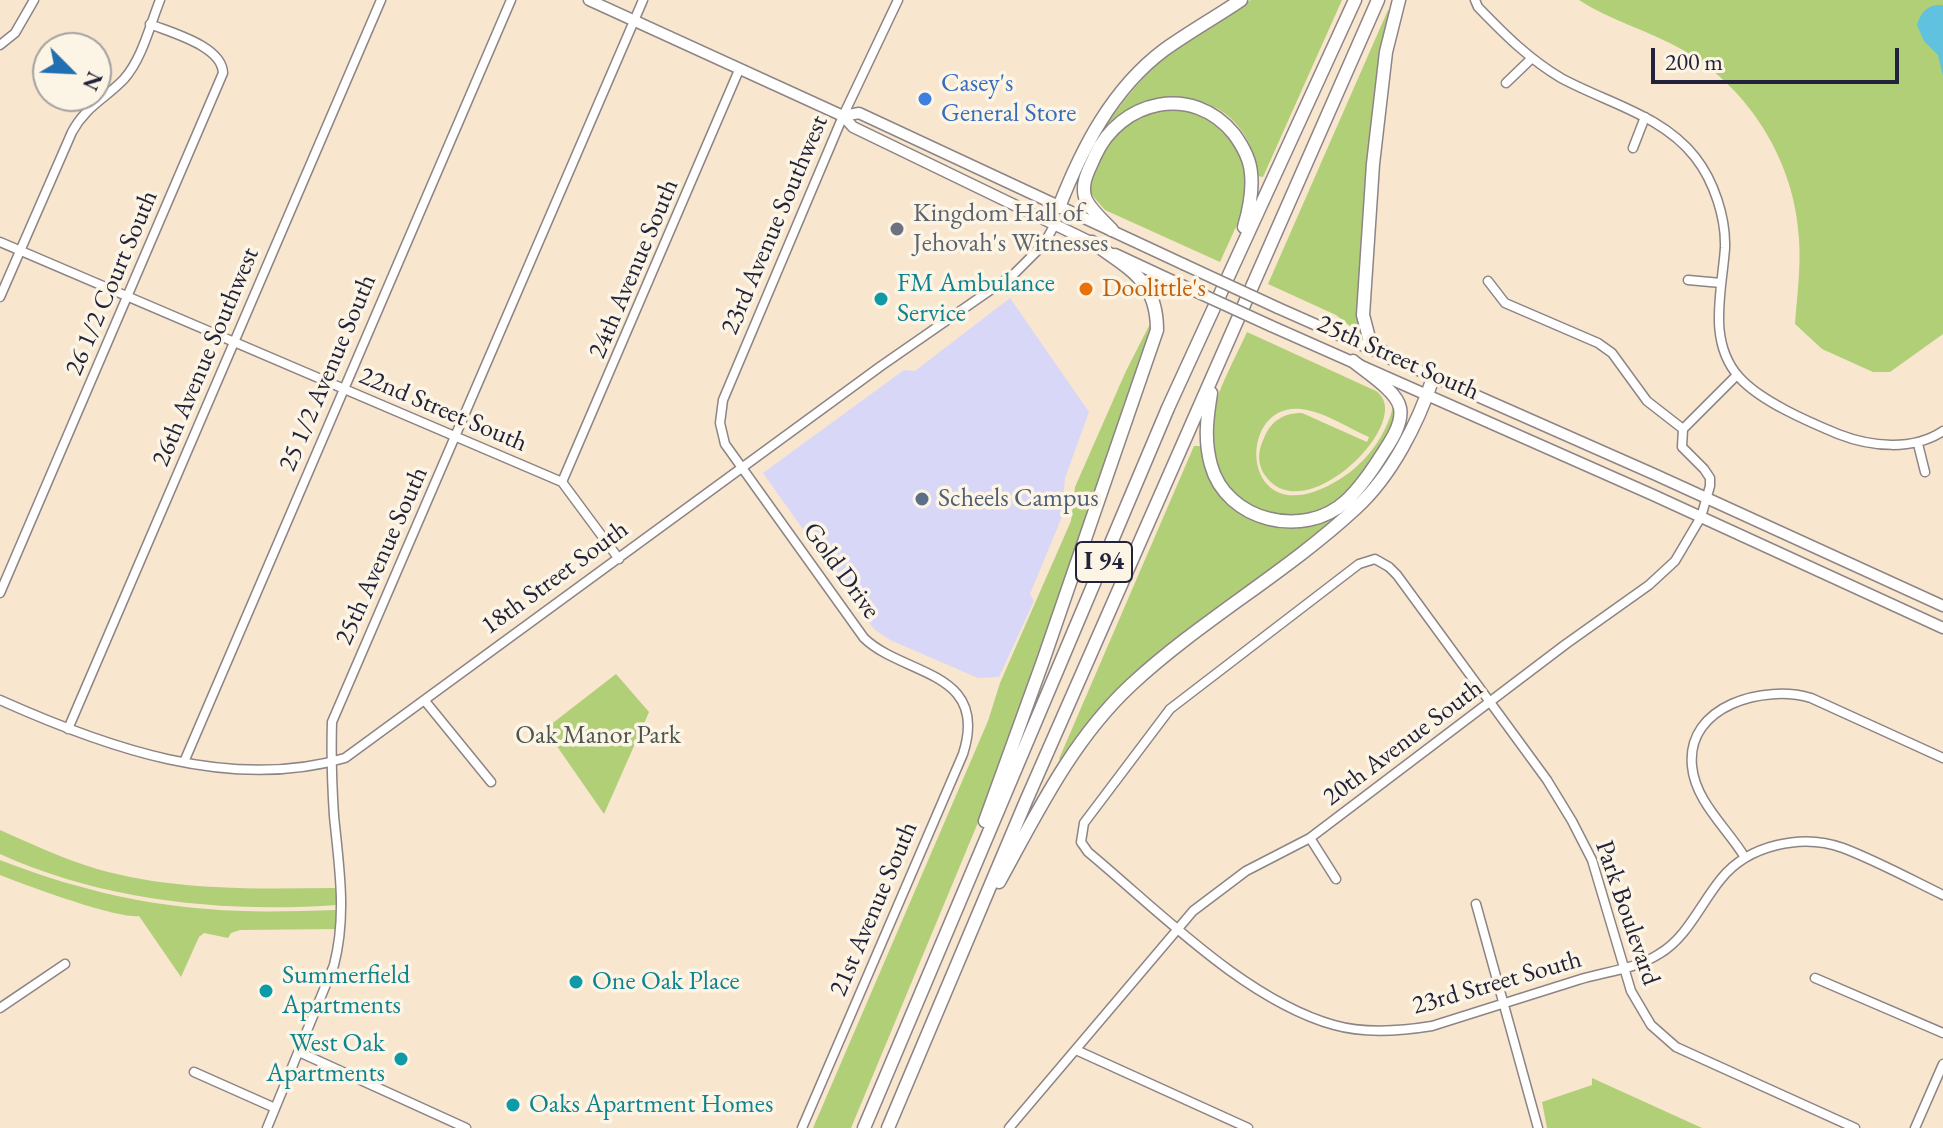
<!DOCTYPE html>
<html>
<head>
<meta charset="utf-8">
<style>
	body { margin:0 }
	#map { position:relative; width:1943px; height:1128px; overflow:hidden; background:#f8e6cf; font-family:"EB Garamond",serif }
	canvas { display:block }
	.north { position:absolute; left:32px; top:32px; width:80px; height:80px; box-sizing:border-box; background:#fcf5e5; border:2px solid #a5a1a1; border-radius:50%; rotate:114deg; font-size:22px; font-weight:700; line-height:32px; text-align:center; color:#22223b }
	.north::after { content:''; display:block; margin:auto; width:28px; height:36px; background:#1f6fb2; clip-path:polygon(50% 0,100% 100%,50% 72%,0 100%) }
	.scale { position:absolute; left:1651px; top:48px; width:248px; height:36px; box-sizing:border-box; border:4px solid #22223b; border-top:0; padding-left:10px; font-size:24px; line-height:28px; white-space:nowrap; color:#22223b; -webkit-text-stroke:6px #fcf5e5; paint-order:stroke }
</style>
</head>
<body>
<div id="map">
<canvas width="1943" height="1128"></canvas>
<div class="north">N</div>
<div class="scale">200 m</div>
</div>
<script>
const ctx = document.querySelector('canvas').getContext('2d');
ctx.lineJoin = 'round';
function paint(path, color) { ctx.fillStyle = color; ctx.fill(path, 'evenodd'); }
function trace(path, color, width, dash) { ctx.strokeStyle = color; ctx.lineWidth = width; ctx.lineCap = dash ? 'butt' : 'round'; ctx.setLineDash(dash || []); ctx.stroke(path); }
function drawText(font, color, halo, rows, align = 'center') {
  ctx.font = font + ' "EB Garamond",serif'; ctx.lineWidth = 7; ctx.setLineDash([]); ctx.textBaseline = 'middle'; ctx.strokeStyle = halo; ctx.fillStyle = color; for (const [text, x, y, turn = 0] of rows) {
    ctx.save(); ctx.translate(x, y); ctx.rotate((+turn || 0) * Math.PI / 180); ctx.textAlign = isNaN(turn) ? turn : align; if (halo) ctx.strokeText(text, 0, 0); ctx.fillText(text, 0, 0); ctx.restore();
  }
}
const built = new Path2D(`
	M 1010,298 L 1089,412 L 1065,478 L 1061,519 L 1030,594 L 1034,601 L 999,677 L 978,678 L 890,640 L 874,629 L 763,473 L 904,370 L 915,371 Z`);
const green = new Path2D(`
	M 1251,0 L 1342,0 L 1263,177 L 1258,176 C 1250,93 1155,71 1104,133 L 1102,132 C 1120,103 1145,73 1172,51 C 1196,32 1225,16 1251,0 Z
	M 1579,0 L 1943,0 L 1943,334 L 1890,372 L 1873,372 L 1822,349 L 1795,324 C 1797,296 1801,267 1799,239 C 1795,162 1750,89 1683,50 C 1650,31 1611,21 1579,0 Z
	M 1388,10 L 1392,11 L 1372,160 L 1358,329 L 1355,330 L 1336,315 L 1268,284 Z
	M 1168,107 L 1196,111 L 1227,129 L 1248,170 L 1245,207 L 1220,262 L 1105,210 L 1091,194 C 1088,164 1113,131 1137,115 C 1146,110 1158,109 1168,107 Z
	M 1152,320 L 1154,330 L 999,772 L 851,1128 L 813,1128 L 988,721 L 1000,683 L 1071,521 L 1075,487 L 1126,371 Z
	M 1247,332 L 1376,391 C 1417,419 1308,529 1267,478 C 1257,466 1257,452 1264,438 C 1271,421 1283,413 1302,413 L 1367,442 L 1369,437 C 1350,429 1328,414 1307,410 C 1233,393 1237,544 1340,479 C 1365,464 1387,435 1393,406 L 1396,406 C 1396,429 1382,449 1369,466 C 1355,483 1344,499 1325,508 C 1262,537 1202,482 1212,418 C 1216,392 1236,357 1247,332 Z
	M 1194,446 L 1201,446 L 1207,470 L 1265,523 L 1338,513 L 1340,516 L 1202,621 L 1063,763 L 1059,759 Z
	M 616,674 L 649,712 L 604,814 L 545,729 Z
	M 0,830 C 31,844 64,859 97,869 C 174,891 257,889 336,888 L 337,905 C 225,913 103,901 0,854 Z
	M 0,860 C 66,886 137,904 208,909 C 251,913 295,911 337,910 L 337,929 L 240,930 L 231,933 L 228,938 L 204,933 L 199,937 L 181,977 L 139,916 C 117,919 25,885 0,875 Z
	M 1592,1078 L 1702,1128 L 1547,1128 L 1542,1102 L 1592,1085 Z`);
const water = new Path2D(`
	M 1943,5 L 1943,76 L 1938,55 L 1924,41 L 1917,25 C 1921,11 1928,4 1943,5 Z`);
const minor = new Path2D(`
	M 1475,0 L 1478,7 C 1504,34 1529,59 1561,78 C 1607,103 1662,115 1695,157 C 1714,181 1726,218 1725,248 C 1722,291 1707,341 1739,377 C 1760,401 1809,422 1838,434 C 1871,447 1913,451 1943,431
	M 0,45 L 15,33 L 34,0
	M 1506,83 L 1532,58
	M 1633,148 L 1645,117
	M 0,242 L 562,482 L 619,559
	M 1688,280 L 1721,283
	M 1488,281 L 1505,303 L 1598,343 L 1612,353 L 1647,401 L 1683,429
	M 0,297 L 72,132 C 86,106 105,99 124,79 C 142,59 150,25 160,0
	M 1918,444 L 1925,472
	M 562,482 L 739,70
	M 0,593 L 223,73 C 222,46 172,33 150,24
	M 0,700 C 105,747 230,792 345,758 L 881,366 L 1015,273 L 1044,244 L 1055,224
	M 425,701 L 491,782
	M 68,729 L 381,0
	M 184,762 L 511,0
	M 1310,838 L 1336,879
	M 1744,856 C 1727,828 1695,801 1692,766 C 1686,705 1765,684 1811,698 L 1943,758
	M 1476,904 L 1538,1128
	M 1815,978 L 1943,1033
	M 0,1008 L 65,964
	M 1076,1050 L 1248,1128
	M 299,1052 L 466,1128
	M 194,1072 L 275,1108
	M 267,1128 L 334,965 C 347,915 339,866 334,816 C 332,785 331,753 332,722 L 643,0
	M 802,1128 L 963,754 C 990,670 903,676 864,638 L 725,444 L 720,423 L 723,400 L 843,116 L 898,0
	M 1009,1128 L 1193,911 L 1246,871 L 1310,838 L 1566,644 L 1649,585 L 1675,561 L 1701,517 L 1710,486 L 1710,478 L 1704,469 L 1682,447 L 1683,429 L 1737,375
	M 1855,1128 L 1676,1047 L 1651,1025 L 1631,991 L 1592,860 L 1572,821 L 1547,780 L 1397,575 L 1389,567 L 1375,559 L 1359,564 L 1170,709 L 1084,823 L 1081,842 L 1088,852 C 1159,911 1245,1000 1334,1025 C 1365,1034 1401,1031 1432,1026 C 1481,1011 1529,995 1578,980 C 1604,972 1636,969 1659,954 C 1687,938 1701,903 1721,879 C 1748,845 1802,833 1843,848 C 1877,861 1910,879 1943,895
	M 1915,1128 L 1943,1064`);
const major = new Path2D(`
	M 589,0 L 843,116 L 853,127 L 1097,245
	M 843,116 L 859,113 L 1183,264
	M 1115,254 L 1175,282
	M 1278,308 L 1656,475 L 1943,606
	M 1271,326 L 1653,495 L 1943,628`);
const highway = new Path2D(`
	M 1059,207 C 1082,148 1112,89 1164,50 C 1189,32 1216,17 1241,0
	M 1112,230 C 1104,221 1089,209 1085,197 C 1081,182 1089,170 1095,156 C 1120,100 1193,83 1234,134 C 1242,145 1250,159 1251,173 C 1253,191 1249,210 1244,227
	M 1391,358 L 1370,342 L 1363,315 L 1373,164 L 1386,52 L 1399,0
	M 1211,393 C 1207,418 1204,440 1211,465 C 1226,521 1304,540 1346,501 C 1360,488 1373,469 1383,453 C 1391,441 1403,423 1400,408 C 1397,391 1366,372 1353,361
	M 985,821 L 1043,661 L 1157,330 C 1157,280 1129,269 1092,242
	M 999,882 C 1037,813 1072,740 1131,685 C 1201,620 1286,573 1356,508 C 1392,475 1418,423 1433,378
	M 864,1128 L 1168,408 L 1355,0
	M 888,1128 L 1026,801 L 1378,0`);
const majorBridge = new Path2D(`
	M 1183,264 L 1278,308
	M 1175,282 L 1271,326`);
const markers = [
	[925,99,8,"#3f7fe0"],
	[897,229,8,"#6b7280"],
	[1086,289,8,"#e8710a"],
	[881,299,8,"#0f9aa8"],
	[922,499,8,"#5c6f8a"],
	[576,982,8,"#0f9aa8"],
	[266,991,8,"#0f9aa8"],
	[401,1059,8,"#0f9aa8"],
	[513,1105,8,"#0f9aa8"]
];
const shields = [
	[1104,562,56]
];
const shieldNames = [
	["I 94",1104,562]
];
const shopNames = [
	["Casey's",941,84],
	["General Store",941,114]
];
const worshipNames = [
	["Kingdom Hall of",913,214],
	["Jehovah's Witnesses",913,244]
];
const streetNames = [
	["23rd Avenue Southwest",775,225,-67],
	["24th Avenue South",634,269,-67],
	["26 1/2 Court South",112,283,-67],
	["26th Avenue Southwest",206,357,-67],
	["25th Street South",1398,358,24],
	["25 1/2 Avenue South",328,373,-67],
	["22nd Street South",443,410,23],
	["25th Avenue South",382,556,-66],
	["Gold Drive",841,571,54],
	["18th Street South",555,578,-36],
	["20th Avenue South",1403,743,-37],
	["21st Avenue South",874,909,-67],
	["Park Boulevard",1627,913,71],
	["23rd Street South",1497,983,-16]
];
const cultureNames = [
	["FM Ambulance",897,284],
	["Service",897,314],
	["Summerfield",282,976],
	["Apartments",282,1006],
	["One Oak Place",592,982],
	["West Oak",385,1044,"right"],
	["Apartments",385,1074,"right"],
	["Oaks Apartment Homes",529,1105]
];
const foodNames = [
	["Doolittle's",1102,289]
];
const serviceNames = [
	["Scheels Campus",938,499]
];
const parkNames = [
	["Oak Manor Park",598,736]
];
paint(built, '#d8d7f8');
paint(green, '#b0cf77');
paint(water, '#60c2de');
trace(minor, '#8d8485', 11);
trace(major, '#8d8485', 13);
trace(highway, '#8d8485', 15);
trace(minor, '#fff', 8);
trace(major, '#fff', 10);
trace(highway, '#fff', 12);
trace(majorBridge, '#8d8485', 13, []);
trace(majorBridge, '#fff', 10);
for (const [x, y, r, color] of markers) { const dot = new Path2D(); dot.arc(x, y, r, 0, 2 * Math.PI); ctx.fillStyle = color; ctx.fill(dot); trace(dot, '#fcf5e5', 3); }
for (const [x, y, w] of shields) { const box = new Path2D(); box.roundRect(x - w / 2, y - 20, w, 40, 6); ctx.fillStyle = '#fcf5e5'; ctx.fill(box); trace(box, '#22223b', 2); }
drawText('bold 24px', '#22223b', null, shieldNames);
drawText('26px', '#366cbe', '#fcf5e5', shopNames, 'left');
drawText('26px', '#5b616d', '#fcf5e5', worshipNames, 'left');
drawText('26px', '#22223b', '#fcf5e5', streetNames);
drawText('26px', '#0d838f', '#fcf5e5', cultureNames, 'left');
drawText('26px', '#c56008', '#fcf5e5', foodNames, 'left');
drawText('26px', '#4e5e75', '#fcf5e5', serviceNames, 'left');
drawText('26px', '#4d564d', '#fcf5e5', parkNames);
</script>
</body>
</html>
